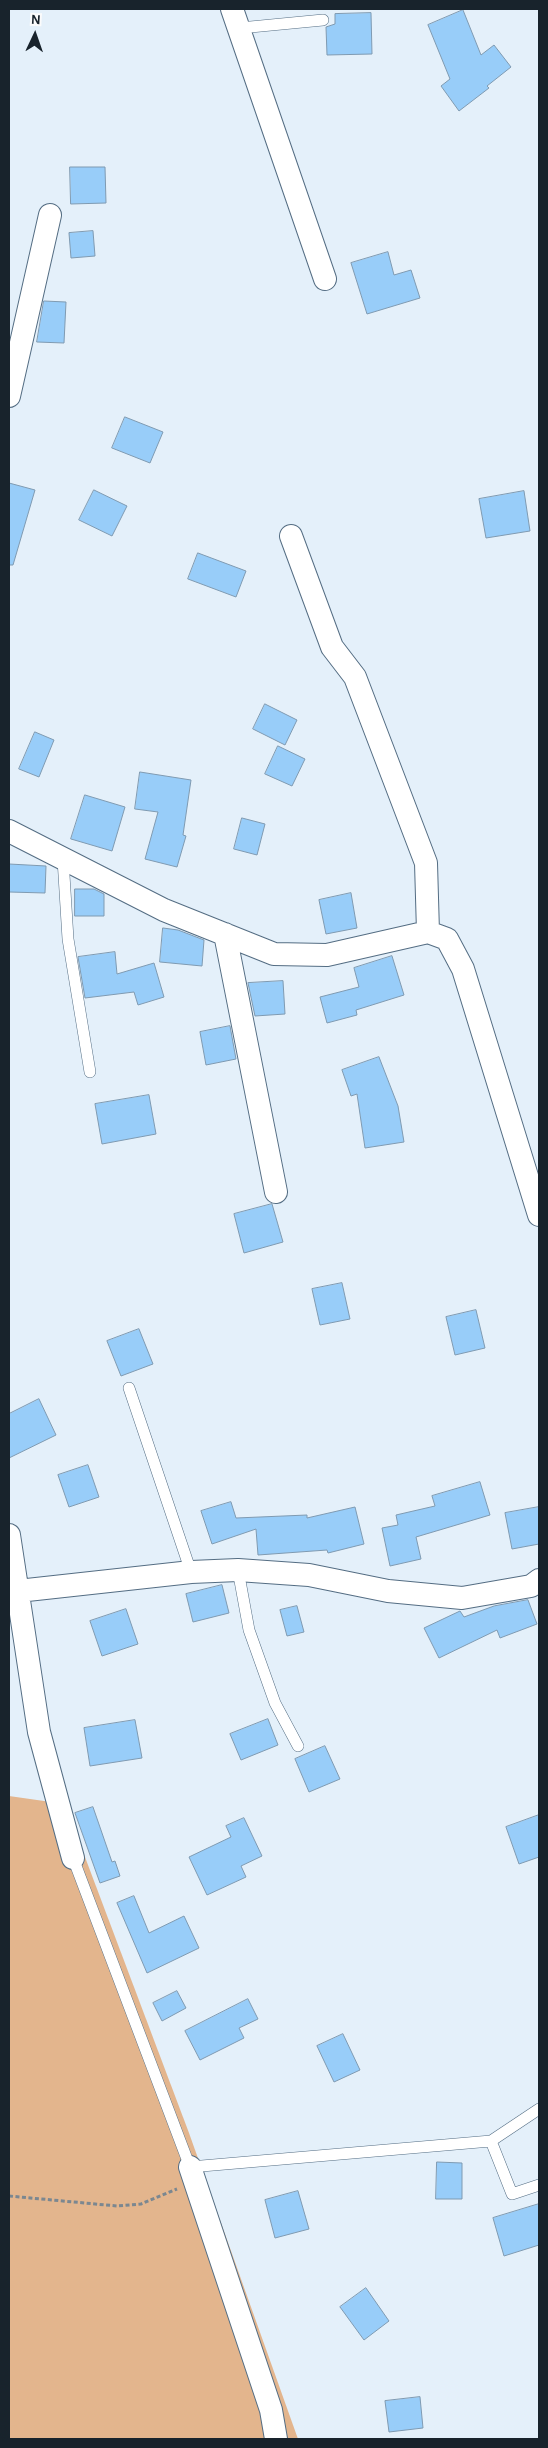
<!DOCTYPE html>
<html>
<head>
<meta charset="utf-8">
<style>
	body { margin:0 }
	#map { position:relative; width:548px; height:2448px; overflow:hidden; background:#e4f0fa; font-family:"Alegreya Sans",sans-serif }
	canvas { display:block }
	.frame { position:absolute; inset:0; border:10px solid #18232c; pointer-events:none }
	.north { position:absolute; left:10px; top:10px; width:50px; height:50px; -webkit-text-stroke:4px #fbfbfb; paint-order:stroke; rotate:3deg; font-size:14px; font-weight:700; line-height:20px; text-align:center; color:#18232c }
	.north::after { content:''; display:block; margin:auto; width:18px; height:22px; background:#18232c; clip-path:polygon(50% 0,100% 100%,50% 72%,0 100%) }
</style>
</head>
<body>
<div id="map">
<canvas width="548" height="2448"></canvas>
<div class="frame"></div>
<div class="north">N</div>
</div>
<script>
const ctx = document.querySelector('canvas').getContext('2d');
ctx.lineJoin = 'round';
function paint(path, color) { ctx.fillStyle = color; ctx.fill(path, 'evenodd'); }
function trace(path, color, width, dash) { ctx.strokeStyle = color; ctx.lineWidth = width; ctx.lineCap = dash ? 'butt' : 'round'; ctx.setLineDash(dash || []); ctx.stroke(path); }
const green = new Path2D(`
	M 9,1796 L 65,1804 L 189,2133 L 298,2439 L 9,2439 Z`);
const building = new Path2D(`
	M 463,10 L 481,55 L 494,45 L 511,67 L 487,86 L 489,88 L 459,111 L 441,86 L 450,79 L 428,25 Z
	M 371,13 L 372,54 L 327,55 L 326,27 L 335,24 L 335,14 Z
	M 70,167 L 105,167 L 106,203 L 71,204 Z
	M 93,231 L 95,256 L 71,258 L 69,233 Z
	M 388,252 L 394,275 L 411,270 L 420,298 L 367,314 L 351,263 Z
	M 44,301 L 66,302 L 64,343 L 37,342 Z
	M 125,417 L 163,432 L 150,463 L 112,448 Z
	M 9,483 L 35,490 L 13,565 L 9,565 Z
	M 94,490 L 127,506 L 112,536 L 79,520 Z
	M 524,491 L 530,531 L 486,538 L 479,499 Z
	M 198,553 L 246,571 L 236,597 L 188,579 Z
	M 265,704 L 297,720 L 285,745 L 253,729 Z
	M 35,732 L 54,740 L 39,777 L 19,769 Z
	M 278,746 L 305,759 L 292,786 L 265,774 Z
	M 140,772 L 191,780 L 183,835 L 186,836 L 177,867 L 145,859 L 158,812 L 135,809 Z
	M 85,795 L 125,807 L 112,851 L 71,839 Z
	M 242,818 L 265,824 L 257,855 L 234,849 Z
	M 9,864 L 46,866 L 45,893 L 9,892 Z
	M 75,889 L 94,889 L 104,894 L 104,916 L 75,916 Z
	M 351,893 L 357,928 L 326,934 L 319,900 Z
	M 163,928 L 178,930 L 204,940 L 202,966 L 160,962 Z
	M 115,952 L 117,974 L 154,963 L 164,997 L 138,1005 L 134,992 L 85,998 L 78,957 Z
	M 392,956 L 404,995 L 356,1010 L 357,1015 L 327,1023 L 320,997 L 359,987 L 354,968 Z
	M 283,981 L 285,1014 L 255,1016 L 248,983 Z
	M 230,1026 L 236,1059 L 206,1065 L 200,1032 Z
	M 379,1057 L 398,1106 L 404,1142 L 365,1148 L 357,1094 L 351,1096 L 342,1070 Z
	M 149,1095 L 156,1134 L 102,1144 L 95,1104 Z
	M 272,1204 L 283,1242 L 244,1253 L 234,1214 Z
	M 342,1283 L 350,1319 L 320,1325 L 312,1289 Z
	M 476,1310 L 485,1348 L 455,1355 L 446,1317 Z
	M 139,1329 L 153,1364 L 121,1376 L 107,1341 Z
	M 39,1399 L 56,1435 L 9,1458 L 9,1414 Z
	M 88,1465 L 99,1497 L 69,1507 L 58,1475 Z
	M 480,1482 L 490,1515 L 416,1537 L 421,1559 L 390,1566 L 382,1528 L 398,1525 L 396,1515 L 435,1506 L 432,1496 Z
	M 231,1502 L 236,1518 L 307,1515 L 307,1518 L 355,1507 L 364,1544 L 328,1553 L 327,1550 L 258,1555 L 256,1529 L 212,1544 L 201,1511 Z
	M 539,1507 L 539,1544 L 512,1549 L 505,1513 Z
	M 222,1585 L 229,1613 L 193,1622 L 186,1594 Z
	M 528,1600 L 537,1624 L 500,1638 L 497,1630 L 439,1658 L 424,1628 L 460,1611 L 464,1617 L 494,1606 Z
	M 297,1606 L 304,1632 L 287,1636 L 280,1610 Z
	M 126,1609 L 138,1644 L 102,1656 L 90,1621 Z
	M 268,1719 L 278,1745 L 241,1760 L 230,1734 Z
	M 135,1720 L 142,1758 L 90,1766 L 84,1728 Z
	M 325,1746 L 340,1779 L 309,1792 L 295,1759 Z
	M 93,1807 L 112,1862 L 115,1861 L 120,1876 L 100,1883 L 75,1813 Z
	M 539,1815 L 539,1857 L 519,1864 L 506,1827 Z
	M 244,1818 L 262,1856 L 241,1866 L 246,1877 L 207,1895 L 189,1857 L 231,1837 L 226,1826 Z
	M 134,1896 L 149,1933 L 184,1916 L 199,1948 L 147,1973 L 117,1903 Z
	M 177,1991 L 186,2008 L 162,2021 L 153,2003 Z
	M 248,1999 L 258,2019 L 239,2028 L 244,2038 L 200,2060 L 185,2031 Z
	M 343,2034 L 360,2070 L 334,2082 L 317,2046 Z
	M 437,2162 L 462,2163 L 462,2199 L 436,2199 Z
	M 298,2191 L 309,2229 L 275,2238 L 265,2200 Z
	M 539,2204 L 539,2245 L 504,2256 L 493,2218 Z
	M 366,2288 L 389,2321 L 364,2340 L 340,2307 Z
	M 420,2397 L 423,2428 L 389,2432 L 385,2401 Z`);
const path = new Path2D(`
	M 9,2196 L 117,2206 L 141,2204 L 177,2189`);
const service = new Path2D(`
	M 240,28 L 323,20
	M 63,859 L 68,939 L 90,1072
	M 129,1388 L 191,1572
	M 238,1570 L 249,1630 L 275,1703 L 298,1746
	M 73,1858 L 190,2167 L 491,2141 L 512,2194 L 539,2185
	M 491,2141 L 539,2109`);
const minor = new Path2D(`
	M 232,9 L 325,279
	M 9,396 L 50,215
	M 291,536 L 332,647 L 355,677 L 426,863 L 428,932
	M 9,831 L 164,910 L 274,954 L 327,955 L 428,932 L 447,939 L 463,969 L 539,1215
	M 225,934 L 276,1192
	M 9,1535 L 39,1732 L 73,1858
	M 18,1591 L 191,1572 L 238,1570 L 309,1575 L 388,1591 L 462,1598 L 531,1586 L 539,1580
	M 190,2167 L 271,2410 L 276,2439`);
paint(green, '#e3b58d');
paint(building, '#98cdf9');
trace(building, '#7f9ab1', 1);
trace(service, '#546d83', 12);
trace(minor, '#546d83', 24);
trace(path, '#7b8790', 3, [4, 2.5]);
trace(service, '#fff', 11);
trace(minor, '#fff', 22);
</script>
</body>
</html>
